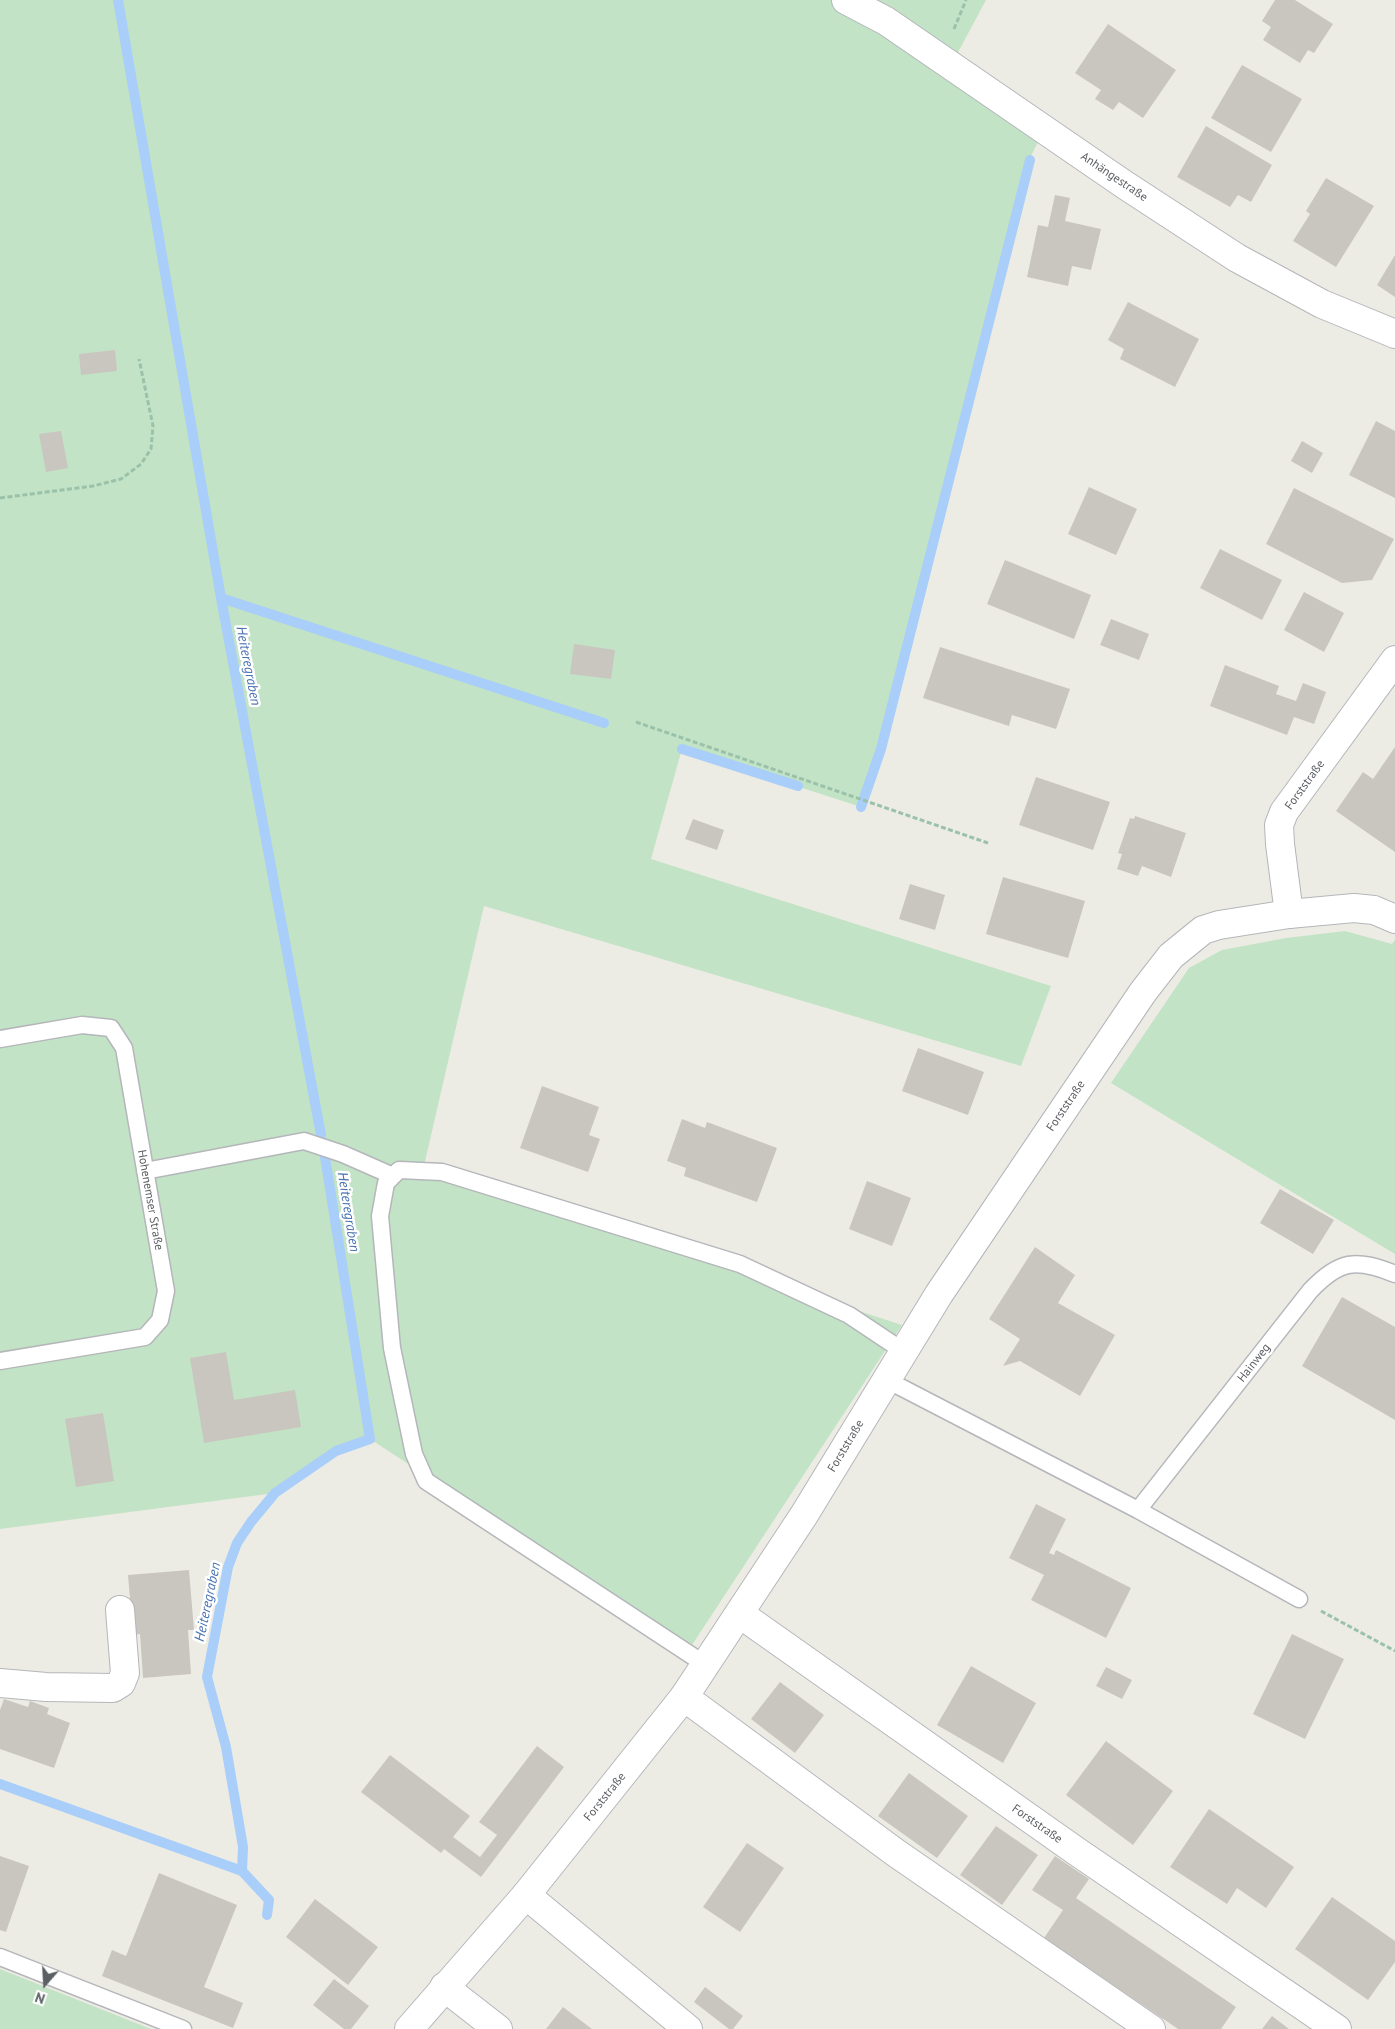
<!DOCTYPE html>
<html>
<head>
<meta charset="utf-8">
<style>
	body { margin:0 }
	#map { position:relative; width:1395px; height:2029px; overflow:hidden; background:#edece4; font-family:"PT Sans",sans-serif }
	canvas { display:block }
	.north { position:absolute; left:20px; top:1959px; width:50px; height:50px; -webkit-text-stroke:4px #fff; paint-order:stroke; rotate:199deg; font-size:14px; font-weight:700; line-height:20px; text-align:center; color:#5c5f63 }
	.north::after { content:''; display:block; margin:auto; width:18px; height:22px; background:#5c5f63; clip-path:polygon(50% 0,100% 100%,50% 72%,0 100%) }
</style>
</head>
<body>
<div id="map">
<canvas width="1395" height="2029"></canvas>
<div class="north">N</div>
</div>
<script>
const ctx = document.querySelector('canvas').getContext('2d');
ctx.lineJoin = 'round';
function paint(path, color) { ctx.fillStyle = color; ctx.fill(path, 'evenodd'); }
function trace(path, color, width, dash) { ctx.strokeStyle = color; ctx.lineWidth = width; ctx.lineCap = dash ? 'butt' : 'round'; ctx.setLineDash(dash || []); ctx.stroke(path); }
function drawText(font, color, halo, rows, align = 'center') {
  ctx.font = font + ' "PT Sans",sans-serif'; ctx.lineWidth = 5; ctx.setLineDash([]); ctx.textBaseline = 'middle'; ctx.strokeStyle = halo; ctx.fillStyle = color; for (const [text, x, y, turn = 0] of rows) {
    ctx.save(); ctx.translate(x, y); ctx.rotate((+turn || 0) * Math.PI / 180); ctx.textAlign = isNaN(turn) ? turn : align; if (halo) ctx.strokeText(text, 0, 0); ctx.fillText(text, 0, 0); ctx.restore();
  }
}
const green = new Path2D(`
	M 0,0 L 116,0 L 171,308 L 118,0 L 986,0 L 948,71 L 1039,140 L 1029,160 L 881,749 L 861,807 L 682,749 L 651,859 L 1051,986 L 1021,1066 L 484,906 L 423,1170 L 902,1325 L 690,1648 L 370,1439 L 336,1451 L 275,1493 L 0,1529 Z
	M 1345,931 L 1392,944 L 1395,940 L 1395,1254 L 1111,1083 L 1189,968 L 1222,950 L 1286,938 Z
	M 0,1969 L 151,2029 L 0,2029 Z`);
const stream = new Path2D(`
	M 118,0 L 221,598
	M 682,749 L 798,786
	M 861,807 L 881,749 L 1030,160
	M 321,1135 L 221,598 L 604,723
	M 0,1784 L 242,1871 L 243,1847 L 226,1747 L 207,1677 L 228,1567 L 237,1543 L 251,1522 L 275,1493 L 336,1451 L 370,1439 L 324,1151
	M 242,1871 L 269,1900 L 267,1915`);
const building = new Path2D(`
	M 1275,0 L 1295,0 L 1333,24 L 1314,53 L 1308,50 L 1300,63 L 1263,40 L 1271,27 L 1262,21 Z
	M 1108,24 L 1176,70 L 1143,118 L 1119,102 L 1113,110 L 1095,99 L 1101,90 L 1075,73 Z
	M 1242,65 L 1302,99 L 1271,152 L 1211,118 Z
	M 1206,126 L 1272,165 L 1251,202 L 1238,195 L 1230,207 L 1177,177 Z
	M 1326,178 L 1374,206 L 1336,267 L 1293,241 L 1310,214 L 1306,211 Z
	M 1055,195 L 1070,198 L 1065,221 L 1101,229 L 1091,270 L 1072,266 L 1068,286 L 1027,277 L 1038,225 L 1048,227 Z
	M 1395,255 L 1395,297 L 1377,285 Z
	M 1128,302 L 1199,339 L 1175,387 L 1120,359 L 1124,349 L 1108,340 Z
	M 115,350 L 117,371 L 81,375 L 79,354 Z
	M 1376,421 L 1395,431 L 1395,498 L 1349,475 Z
	M 61,431 L 68,468 L 46,472 L 39,434 Z
	M 1302,441 L 1323,453 L 1312,473 L 1291,461 Z
	M 1089,487 L 1137,509 L 1116,555 L 1068,534 Z
	M 1294,488 L 1394,539 L 1372,580 L 1342,583 L 1266,544 Z
	M 1220,549 L 1282,580 L 1262,620 L 1200,588 Z
	M 1005,560 L 1091,595 L 1074,639 L 987,604 Z
	M 1304,592 L 1344,613 L 1324,652 L 1284,630 Z
	M 1111,619 L 1149,634 L 1139,660 L 1100,645 Z
	M 574,644 L 615,650 L 611,679 L 570,674 Z
	M 940,647 L 1070,689 L 1056,729 L 1012,715 L 1009,726 L 923,698 Z
	M 1225,665 L 1279,686 L 1276,694 L 1296,701 L 1303,683 L 1326,692 L 1314,724 L 1294,717 L 1287,735 L 1210,706 Z
	M 1395,747 L 1395,852 L 1336,811 L 1363,772 L 1373,779 Z
	M 1036,777 L 1110,802 L 1093,850 L 1019,825 Z
	M 1135,816 L 1186,833 L 1171,877 L 1142,866 L 1138,876 L 1117,869 L 1122,854 L 1118,853 L 1130,818 L 1134,819 Z
	M 693,819 L 724,830 L 717,850 L 685,839 Z
	M 1003,877 L 1085,901 L 1068,958 L 986,934 Z
	M 910,884 L 945,895 L 935,930 L 899,919 Z
	M 918,1048 L 984,1072 L 968,1115 L 902,1091 Z
	M 542,1086 L 599,1107 L 589,1135 L 600,1139 L 588,1172 L 520,1148 Z
	M 682,1119 L 705,1128 L 707,1122 L 777,1148 L 757,1202 L 684,1176 L 686,1168 L 667,1161 Z
	M 867,1181 L 911,1198 L 892,1246 L 849,1229 Z
	M 1280,1189 L 1334,1220 L 1313,1254 L 1260,1223 Z
	M 1035,1247 L 1075,1275 L 1058,1303 L 1115,1335 L 1080,1396 L 1020,1361 L 1003,1366 L 1020,1339 L 989,1319 Z
	M 1342,1297 L 1395,1327 L 1395,1420 L 1302,1366 Z
	M 226,1352 L 234,1400 L 295,1390 L 301,1427 L 204,1443 L 190,1358 Z
	M 103,1413 L 114,1481 L 76,1487 L 65,1419 Z
	M 1036,1504 L 1066,1519 L 1049,1553 L 1054,1555 L 1056,1550 L 1131,1588 L 1106,1638 L 1031,1600 L 1044,1575 L 1009,1558 Z
	M 189,1570 L 194,1630 L 188,1630 L 191,1674 L 143,1678 L 140,1634 L 133,1635 L 128,1575 Z
	M 1292,1634 L 1344,1659 L 1305,1739 L 1253,1714 Z
	M 971,1666 L 1036,1703 L 1003,1763 L 937,1725 Z
	M 1106,1667 L 1132,1680 L 1122,1699 L 1096,1686 Z
	M 780,1682 L 824,1715 L 795,1753 L 751,1719 Z
	M 4,1699 L 28,1707 L 30,1701 L 49,1708 L 47,1714 L 70,1723 L 54,1768 L 0,1749 L 0,1710 Z
	M 1106,1741 L 1173,1791 L 1133,1845 L 1066,1795 Z
	M 537,1746 L 564,1767 L 481,1877 L 444,1849 L 441,1853 L 361,1792 L 390,1755 L 470,1816 L 453,1837 L 480,1857 L 497,1835 L 479,1822 Z
	M 909,1773 L 968,1816 L 937,1858 L 878,1816 Z
	M 1209,1809 L 1294,1867 L 1266,1908 L 1237,1888 L 1227,1904 L 1170,1867 Z
	M 996,1826 L 1038,1855 L 1002,1905 L 960,1875 Z
	M 747,1843 L 784,1868 L 740,1932 L 703,1907 Z
	M 0,1856 L 29,1866 L 6,1932 L 0,1930 Z
	M 1055,1856 L 1089,1879 L 1076,1898 L 1236,2007 L 1221,2029 L 1178,2029 L 1044,1938 L 1063,1910 L 1032,1890 Z
	M 159,1873 L 237,1905 L 204,1987 L 243,2003 L 233,2028 L 102,1976 L 112,1950 L 126,1956 Z
	M 1332,1897 L 1395,1941 L 1395,1962 L 1368,2000 L 1295,1949 Z
	M 315,1899 L 378,1947 L 348,1985 L 286,1937 Z
	M 334,1979 L 369,2006 L 351,2029 L 344,2029 L 313,2005 Z
	M 705,1987 L 743,2016 L 733,2029 L 729,2029 L 694,2002 Z
	M 563,2007 L 592,2029 L 546,2029 Z
	M 1272,2016 L 1289,2029 L 1262,2029 Z`);
const path = new Path2D(`
	M 954,29 L 966,0
	M 0,498 L 93,486 L 121,479 L 141,464 L 151,449 L 153,426 L 139,359
	M 636,722 L 988,843
	M 1321,1611 L 1395,1651`);
const service = new Path2D(`
	M 0,1039 L 82,1025 L 111,1028 L 124,1048 L 166,1291 L 160,1320 L 145,1337 L 0,1361
	M 145,1171 L 304,1141 L 343,1154 L 393,1176
	M 885,1379 L 1138,1510 L 1299,1599
	M 1138,1510 L 1310,1291 C 1339,1260 1356,1258 1395,1274
	M 706,1665 L 426,1481 L 414,1454 L 392,1348 L 380,1216 L 386,1183 L 399,1170 L 442,1172 L 740,1264 L 849,1315 L 903,1351
	M 0,1957 L 183,2029`);
const minor = new Path2D(`
	M 846,0 L 886,21 L 1125,185 L 1237,258 L 1322,304 L 1395,334
	M 1289,914 L 1280,844 L 1279,825 L 1284,812 L 1395,660
	M 740,1614 L 1076,1851 L 1337,2029
	M 0,1683 L 46,1687 L 113,1688 L 121,1683 L 125,1673 L 120,1610
	M 684,1697 L 896,1853 L 1151,2029
	M 526,1895 L 688,2029
	M 444,1987 L 498,2029`);
const tertiary = new Path2D(`
	M 409,2029 L 526,1895 L 684,1697 L 804,1515 L 939,1294 L 1143,992 L 1171,956 L 1203,930 L 1219,925 L 1289,914 L 1354,908 L 1374,910 L 1395,919`);
const streetNames = [
	["Anhängestraße",1114,177,34],
	["Forststraße",1305,785,-54],
	["Forststraße",1066,1106,-56],
	["Hohenemser Straße",150,1200,80],
	["Hainweg",1254,1363,-52],
	["Forststraße",846,1446,-59],
	["Forststraße",605,1797,-51],
	["Forststraße",1037,1824,35]
];
const waterNames = [
	["Heiteregraben",248,666,79],
	["Heiteregraben",348,1212,81],
	["Heiteregraben",208,1602,-78]
];
paint(green, '#c2e3c5');
trace(stream, '#a8cef9', 10);
paint(building, '#c9c6c0');
trace(service, '#b4b6ba', 19);
trace(minor, '#b4b6ba', 30);
trace(tertiary, '#b4b6ba', 30);
trace(path, '#9ac1a9', 3, [5, 2.5]);
trace(service, '#fff', 16);
trace(minor, '#fff', 28);
trace(tertiary, '#fff', 28);
drawText('12px', '#5c5f63', '#fff', streetNames);
drawText('italic 14px', '#4973b2', '#fff', waterNames);
</script>
</body>
</html>
